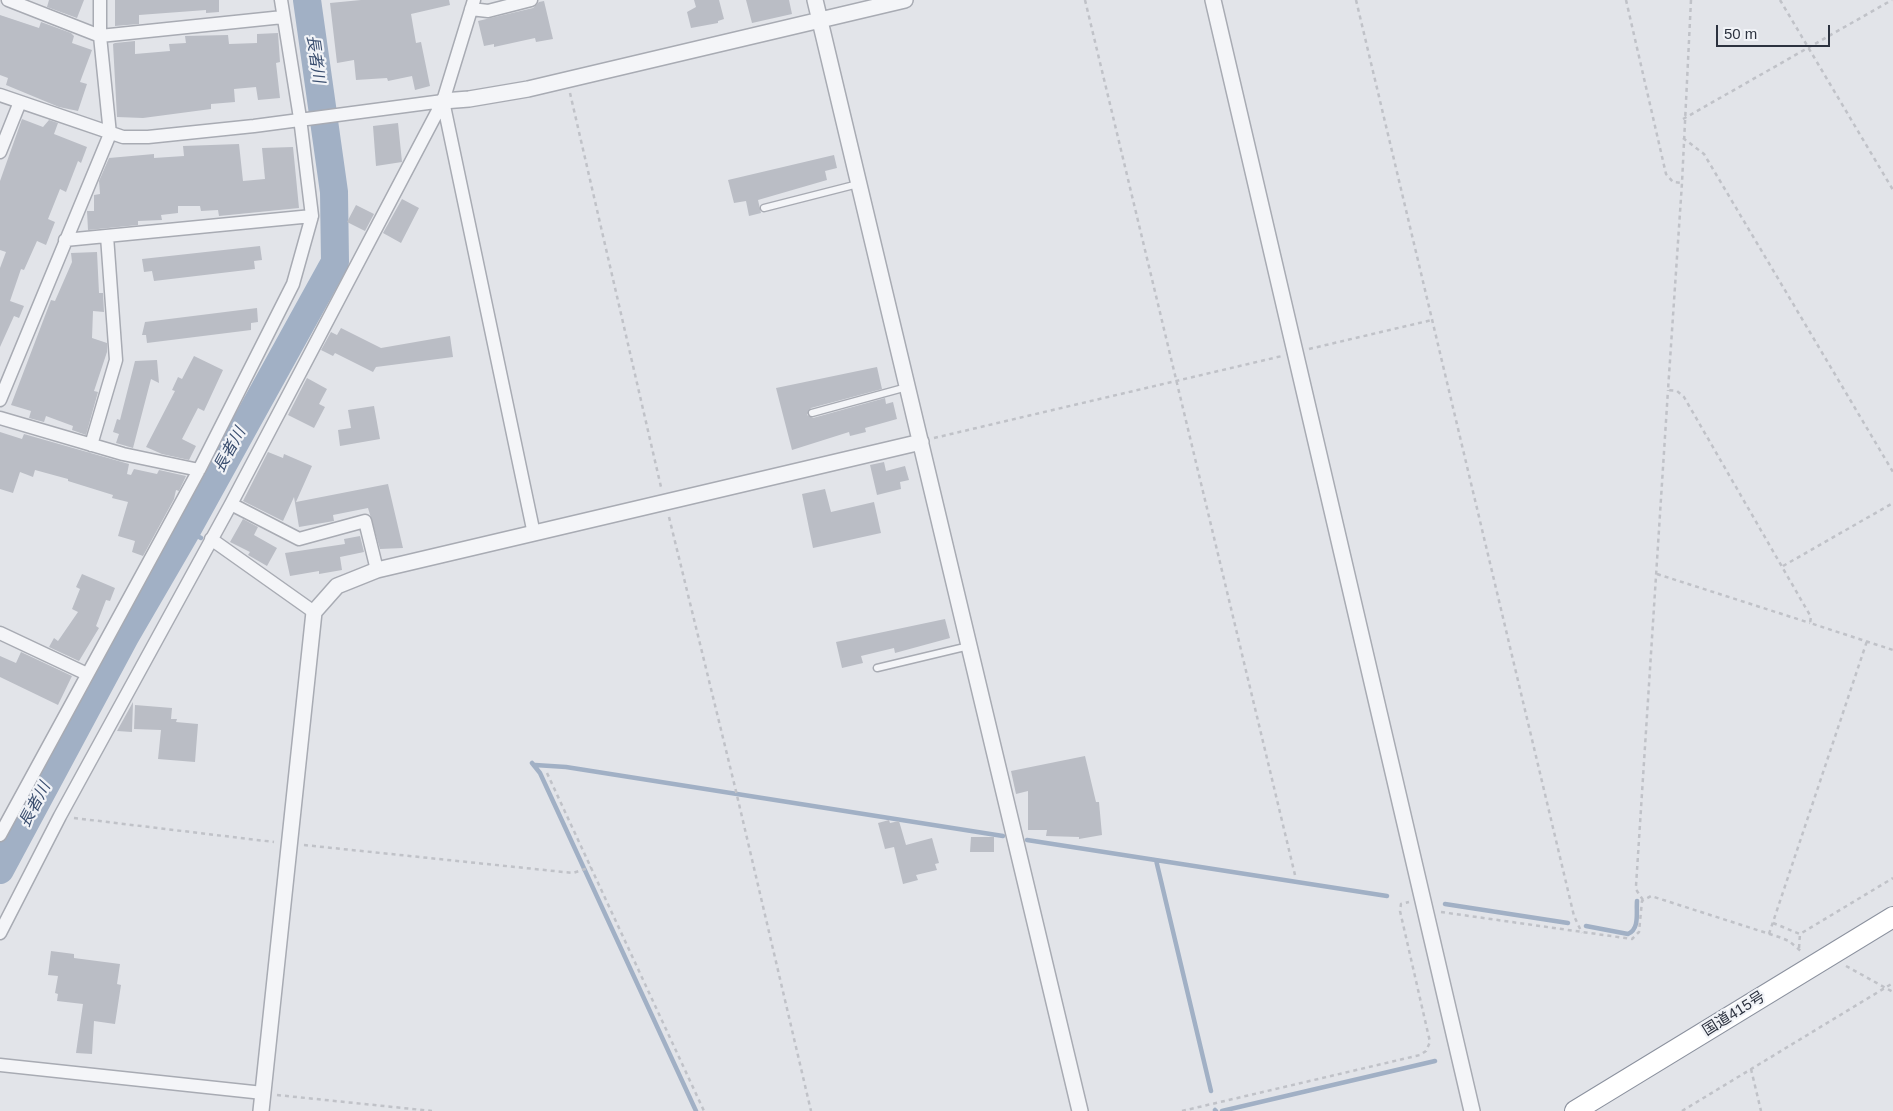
<!DOCTYPE html>
<html>
<head>
<meta charset="utf-8">
<style>
	body { margin:0 }
	#map { position:relative; width:1893px; height:1111px; overflow:hidden; background:#e2e4e9; font-family:Arial,sans-serif }
	canvas { display:block }
	.scale { position:absolute; left:1716px; top:25px; width:114px; height:22px; box-sizing:border-box; border:2px solid #2c323f; border-top:0; padding-left:6px; font-size:15px; line-height:18px; white-space:nowrap; color:#2c323f; -webkit-text-stroke:4px #f1f3f7; paint-order:stroke }
</style>
</head>
<body>
<div id="map">
<canvas width="1893" height="1111"></canvas>
<div class="scale">50 m</div>
</div>
<script>
const ctx = document.querySelector('canvas').getContext('2d');
ctx.lineJoin = 'round';
function trace(path, color, width, dash) { ctx.strokeStyle = color; ctx.lineWidth = width; ctx.lineCap = dash ? 'butt' : 'round'; ctx.setLineDash(dash || []); ctx.stroke(path); }
function paint(path, color) { ctx.fillStyle = color; ctx.fill(path, 'evenodd'); }
function drawText(font, color, halo, rows, align = 'center') {
  ctx.font = font + ' Arial,"Noto Sans JP",sans-serif'; ctx.lineWidth = 4.5; ctx.setLineDash([]); ctx.textBaseline = 'middle'; ctx.strokeStyle = halo; ctx.fillStyle = color; for (const [text, x, y, turn = 0] of rows) {
    ctx.save(); ctx.translate(x, y); ctx.rotate((+turn || 0) * Math.PI / 180); ctx.textAlign = isNaN(turn) ? turn : align; if (halo) ctx.strokeText(text, 0, 0); ctx.fillText(text, 0, 0); ctx.restore();
  }
}
const stream = new Path2D(`
	M 187,530 L 201,538
	M 532,763 L 540,773 L 696,1111
	M 535,765 L 566,767 L 1003,836
	M 1027,840 L 1387,896
	M 1156,860 L 1211,1091
	M 1445,904 L 1568,923
	M 1586,926 L 1628,934 C 1640,929 1636,912 1637,901
	M 1215,1110 L 1216,1111
	M 1222,1111 L 1435,1061`);
const river = new Path2D(`
	M 0,870 L 126,635 L 187,530 L 335,262 L 334,192 L 307,0`);
const building = new Path2D(`
	M 49,0 L 84,0 L 77,18 L 47,7 Z
	M 115,0 L 219,0 L 219,12 L 206,13 L 206,10 L 139,15 L 139,24 L 115,26 Z
	M 361,0 L 449,0 L 450,5 L 411,14 L 416,43 L 421,42 L 430,86 L 415,90 L 412,76 L 388,81 L 387,78 L 356,80 L 354,60 L 337,63 L 330,3 Z
	M 694,0 L 719,0 L 724,19 L 718,21 L 718,23 L 691,28 L 687,12 L 696,7 Z
	M 746,0 L 789,0 L 792,14 L 752,23 Z
	M 544,1 L 553,39 L 536,42 L 535,38 L 494,47 L 494,44 L 484,46 L 478,21 L 533,8 L 539,2 Z
	M 0,15 L 39,28 L 41,22 L 71,33 L 74,36 L 72,43 L 92,50 L 80,82 L 87,84 L 78,111 L 59,107 L 6,85 L 8,78 L 0,75 Z
	M 278,33 L 280,62 L 276,63 L 280,98 L 258,100 L 256,87 L 234,89 L 235,102 L 211,104 L 211,109 L 143,118 L 117,117 L 113,44 L 115,43 L 135,41 L 135,54 L 170,51 L 169,44 L 186,43 L 185,36 L 228,35 L 229,44 L 257,43 L 257,34 Z
	M 22,119 L 43,127 L 49,120 L 58,123 L 54,134 L 87,147 L 81,163 L 78,161 L 66,192 L 60,189 L 48,219 L 55,222 L 46,245 L 37,241 L 24,270 L 21,269 L 10,301 L 24,306 L 19,318 L 14,316 L 0,347 L 0,268 L 6,252 L 0,250 L 0,181 Z
	M 398,123 L 402,162 L 376,166 L 373,126 Z
	M 239,144 L 243,181 L 265,179 L 262,148 L 293,147 L 299,208 L 219,216 L 218,210 L 201,211 L 200,206 L 178,206 L 178,213 L 161,215 L 162,220 L 138,221 L 138,225 L 88,230 L 87,211 L 94,211 L 94,195 L 100,194 L 99,181 L 109,158 L 154,154 L 154,158 L 184,156 L 183,146 Z
	M 834,155 L 837,168 L 825,171 L 827,180 L 758,200 L 761,213 L 749,216 L 746,201 L 734,203 L 728,180 Z
	M 402,199 L 419,208 L 401,243 L 383,233 Z
	M 356,205 L 374,214 L 365,231 L 347,222 Z
	M 260,246 L 262,260 L 254,261 L 255,269 L 154,281 L 152,271 L 144,272 L 142,259 Z
	M 97,252 L 99,293 L 103,293 L 104,312 L 93,311 L 92,338 L 107,343 L 107,352 L 94,391 L 98,392 L 86,435 L 72,430 L 73,426 L 46,416 L 44,422 L 29,418 L 31,411 L 11,405 L 51,300 L 55,301 L 72,262 L 71,253 Z
	M 257,308 L 258,322 L 251,323 L 251,330 L 147,343 L 146,335 L 142,335 L 145,322 Z
	M 341,328 L 381,348 L 450,336 L 453,357 L 376,367 L 373,372 L 335,353 L 333,356 L 321,350 L 331,332 L 337,335 Z
	M 194,356 L 223,370 L 204,411 L 198,408 L 182,439 L 196,446 L 189,460 L 162,454 L 146,447 L 175,391 L 172,390 L 178,377 L 182,379 Z
	M 157,360 L 159,383 L 151,379 L 133,448 L 116,443 L 119,434 L 113,432 L 117,419 L 120,420 L 135,361 Z
	M 877,367 L 882,389 L 811,408 L 807,415 L 813,418 L 885,398 L 886,404 L 893,402 L 897,419 L 865,428 L 866,432 L 850,436 L 849,432 L 792,450 L 776,388 Z
	M 307,378 L 327,389 L 319,404 L 325,407 L 314,428 L 288,415 Z
	M 374,406 L 380,439 L 340,446 L 338,430 L 351,428 L 348,410 Z
	M 0,432 L 22,439 L 24,434 L 129,464 L 127,474 L 131,475 L 134,469 L 157,474 L 159,470 L 186,476 L 179,491 L 176,490 L 174,499 L 143,556 L 132,552 L 135,541 L 118,536 L 128,502 L 112,498 L 113,495 L 68,481 L 68,479 L 35,470 L 33,477 L 20,472 L 13,493 L 0,489 Z
	M 268,452 L 283,458 L 284,454 L 312,466 L 296,502 L 388,484 L 403,548 L 380,549 L 368,508 L 333,515 L 334,521 L 299,527 L 294,497 L 283,521 L 243,501 Z
	M 884,462 L 886,471 L 905,466 L 909,480 L 900,482 L 901,489 L 877,495 L 870,465 Z
	M 825,489 L 831,512 L 874,502 L 881,533 L 813,548 L 802,494 Z
	M 243,519 L 258,527 L 254,535 L 277,548 L 267,566 L 248,555 L 250,552 L 230,542 Z
	M 360,536 L 364,552 L 340,557 L 342,570 L 319,574 L 319,571 L 290,576 L 285,553 L 345,544 L 344,539 Z
	M 82,574 L 115,588 L 110,601 L 106,600 L 96,626 L 99,628 L 79,661 L 49,647 L 54,638 L 58,641 L 78,612 L 72,609 L 80,589 L 76,587 Z
	M 945,619 L 950,638 L 895,653 L 894,648 L 861,656 L 863,663 L 842,668 L 836,642 Z
	M 21,652 L 72,676 L 58,705 L 0,677 L 0,656 L 16,663 Z
	M 133,702 L 132,732 L 117,731 Z
	M 135,705 L 172,708 L 171,719 L 177,719 L 176,722 L 198,724 L 195,762 L 158,759 L 161,730 L 134,729 Z
	M 1085,756 L 1096,802 L 1099,802 L 1102,835 L 1079,839 L 1079,837 L 1046,836 L 1047,830 L 1028,830 L 1028,791 L 1016,794 L 1011,771 Z
	M 889,820 L 890,823 L 899,821 L 906,845 L 932,838 L 939,863 L 935,864 L 937,870 L 916,875 L 918,880 L 903,884 L 894,847 L 885,849 L 878,823 Z
	M 971,837 L 994,837 L 994,852 L 970,852 Z
	M 51,951 L 74,954 L 74,958 L 120,964 L 117,984 L 121,985 L 115,1024 L 94,1021 L 92,1054 L 76,1053 L 83,1004 L 57,1001 L 58,994 L 55,993 L 58,976 L 48,975 Z`);
const path = new Path2D(`
	M 1085,0 L 1295,875
	M 1356,0 L 1574,916 L 1582,933
	M 1626,0 L 1666,174 L 1673,182 L 1682,183
	M 1691,0 L 1682,183 L 1668,390 L 1677,391 L 1684,397 L 1811,617 L 1810,623 L 1893,650
	M 1780,0 L 1893,190
	M 570,93 L 661,487
	M 1683,119 L 1892,0
	M 1683,138 L 1704,154 L 1893,472
	M 1309,349 L 1432,320
	M 934,438 L 1282,356
	M 669,517 L 735,787 L 811,1111
	M 1783,566 L 1893,503
	M 1657,574 L 1810,623
	M 547,773 L 704,1111
	M 74,818 L 274,842
	M 304,845 L 573,873 L 591,867
	M 1643,900 L 1637,891 L 1636,886 L 1668,390
	M 1441,912 L 1632,939 L 1639,932 L 1642,901 L 1651,896 L 1779,937 L 1789,941 L 1802,952
	M 1773,923 L 1800,934 L 1893,878
	M 1769,934 L 1867,641
	M 1799,948 L 1800,934
	M 1846,966 L 1893,992
	M 1751,1069 L 1761,1111
	M 277,1095 L 432,1111
	M 1182,1111 L 1420,1055 L 1426,1051 L 1430,1042 L 1400,911 L 1401,904 L 1409,902
	M 1682,1111 L 1893,983`);
const service = new Path2D(`
	M 764,208 L 858,184
	M 812,413 L 907,387
	M 877,668 L 969,646`);
const minor = new Path2D(`
	M 8,0 L 100,36 L 283,17
	M 471,9 L 488,11 L 531,0
	M 0,95 L 123,137 L 148,137 L 254,126 L 443,101
	M 443,101 L 534,534
	M 0,152 L 20,102
	M 65,240 L 312,216
	M 0,400 L 110,134 L 100,36 L 100,0
	M 0,418 L 123,454 L 199,470
	M 91,445 L 116,360 L 107,236
	M 231,504 L 299,539 L 365,521 L 377,570
	M 211,539 L 314,612
	M 0,633 L 87,674
	M 0,835 L 199,470 L 293,284 L 312,216 L 300,118 L 281,0
	M 0,933 L 60,816 L 231,504 L 443,101 L 474,0
	M 0,1065 L 263,1093`);
const tertiary = new Path2D(`
	M 815,0 L 1080,1111
	M 1213,0 L 1472,1111
	M 443,101 L 469,99 L 528,89 L 905,0
	M 261,1111 L 314,612 L 337,586 L 377,570 L 921,442`);
const trunk = new Path2D(`
	M 1575,1111 L 1893,917`);
const streetNames = [
	["国道415号",1734,1014,-32]
];
const waterNames = [
	["長者川",315,59,82],
	["長者川",230,450,-61],
	["長者川",35,805,-62]
];
trace(stream, '#a1b0c5', 4.5);
trace(river, '#a1b0c5', 28);
paint(building, '#babdc5');
trace(service, '#a8abb3', 9);
trace(minor, '#a8abb3', 15);
trace(tertiary, '#a8abb3', 18);
trace(trunk, '#8b919e', 22);
trace(path, '#c0c2c8', 2.5, [4, 4]);
trace(service, '#f4f5f8', 6);
trace(minor, '#f4f5f8', 12);
trace(tertiary, '#f4f5f8', 15);
trace(trunk, '#fff', 20);
drawText('15px', '#2c323f', '#f1f3f7', streetNames);
drawText('italic 16px', '#3a4e6f', '#f1f3f7', waterNames);
</script>
</body>
</html>
